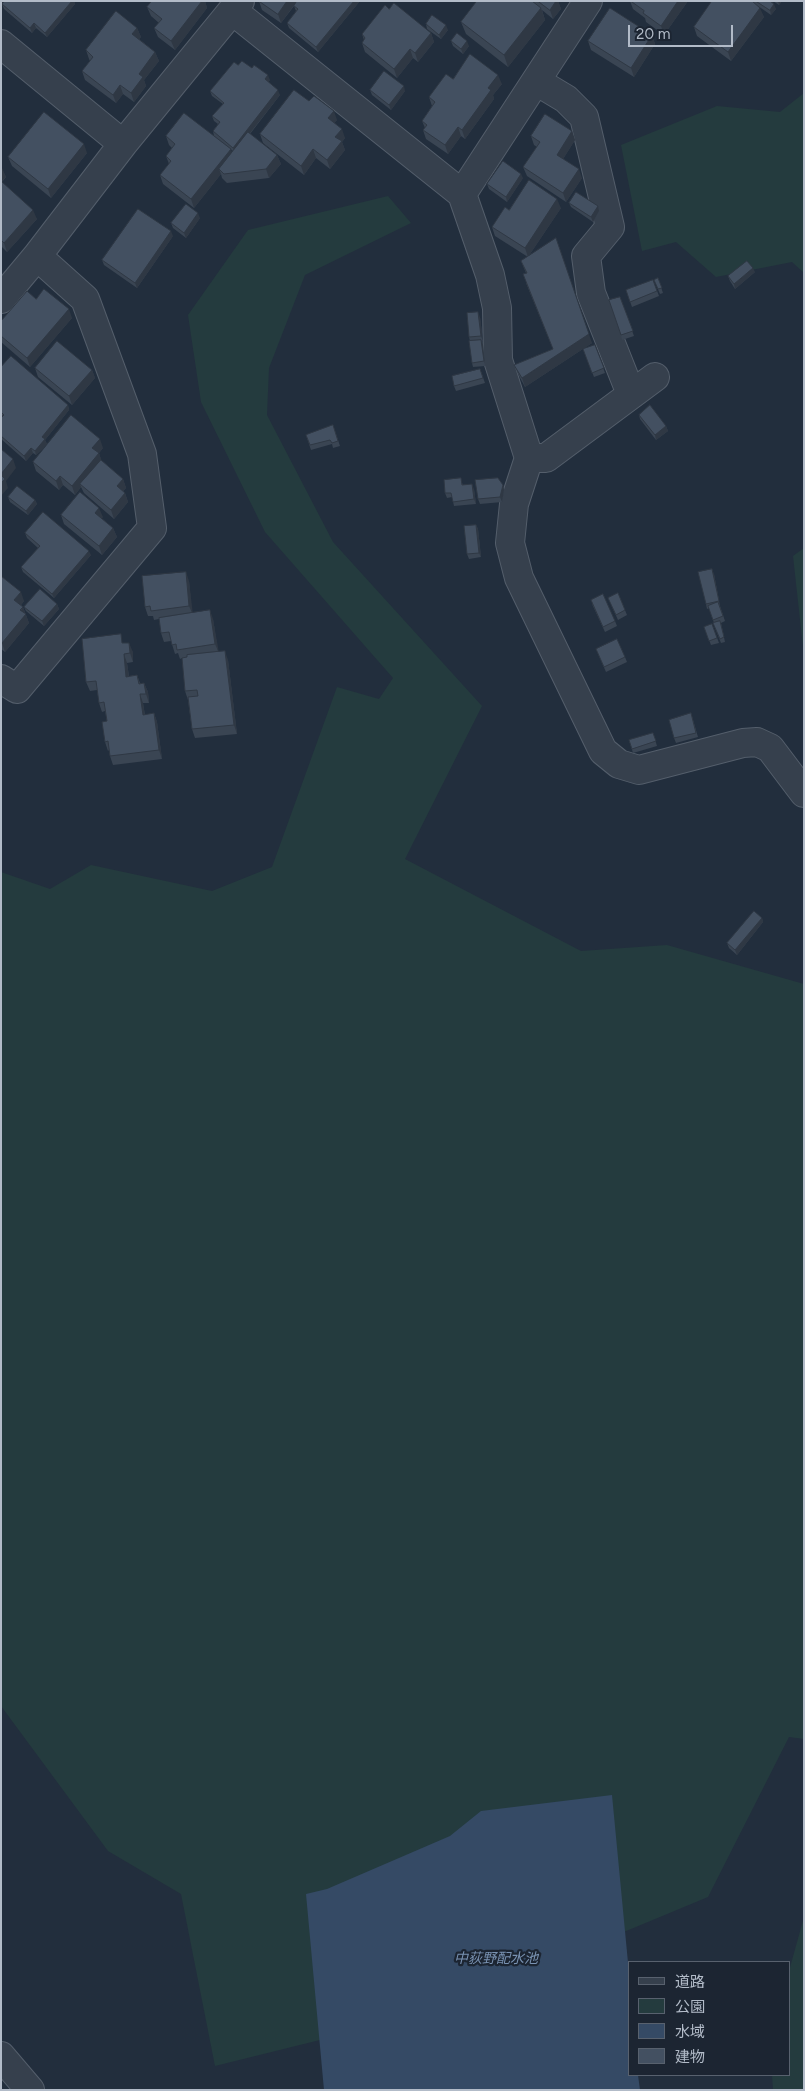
<!DOCTYPE html>
<html>
<head>
<meta charset="utf-8">
<style>
	body { margin:0 }
	#map { position:relative; width:805px; height:2091px; overflow:hidden; background:#222e3d; font-family:Figtree,"Noto Sans JP",sans-serif }
	canvas { display:block }
	.frame { position:absolute; inset:0; border:2px solid #b2bbc8; pointer-events:none }
	.legend { position:absolute; left:628px; top:1961px; width:162px; height:115px; box-sizing:border-box; background:#1c2532; border:1px solid #58616e; margin:0; padding:6px 9px; list-style:none; font-size:15px; color:#b2bbc8 }
	.legend li { display:flex; align-items:center; gap:10px; height:25px }
	.legend b { width:25px; border:1px solid #58616e }
	.scale { position:absolute; left:628px; top:25px; width:105px; height:22px; box-sizing:border-box; border:2px solid #b2bbc8; border-top:0; padding-left:6px; font-size:15px; line-height:18px; white-space:nowrap; color:#b2bbc8; -webkit-text-stroke:4px #1c2532; paint-order:stroke }
</style>
</head>
<body>
<div id="map">
<canvas width="805" height="2091"></canvas>
<div class="frame"></div>
<ul class="legend">
<li><b style="height:6px;background:#36404d"></b>道路</li>
<li><b style="height:14px;background:#243b3e"></b>公園</li>
<li><b style="height:14px;background:#354a65"></b>水域</li>
<li><b style="height:14px;background:#435061"></b>建物</li>
</ul>
<div class="scale">20 m</div>
</div>
<script>
const ctx = document.querySelector('canvas').getContext('2d');
ctx.lineJoin = 'round';
function paint(path, color) { ctx.fillStyle = color; ctx.fill(path, 'evenodd'); }
function trace(path, color, width, dash) { ctx.strokeStyle = color; ctx.lineWidth = width; ctx.lineCap = dash ? 'butt' : 'round'; ctx.setLineDash(dash || []); ctx.stroke(path); }
function drawText(font, color, halo, rows, align = 'center') {
  ctx.font = font + ' Figtree,"Noto Sans JP",sans-serif'; ctx.lineWidth = 4.5; ctx.setLineDash([]); ctx.textBaseline = 'middle'; ctx.strokeStyle = halo; ctx.fillStyle = color; for (const [text, x, y, turn = 0] of rows) {
    ctx.save(); ctx.translate(x, y); ctx.rotate((+turn || 0) * Math.PI / 180); ctx.textAlign = isNaN(turn) ? turn : align; if (halo) ctx.strokeText(text, 0, 0); ctx.fillText(text, 0, 0); ctx.restore();
  }
}
const green = new Path2D(`
	M 804,93 L 804,273 L 792,262 L 716,277 L 676,242 L 642,251 L 621,145 L 717,106 L 780,112 Z
	M 388,196 L 411,223 L 305,275 L 269,368 L 267,415 L 333,542 L 482,706 L 405,859 L 581,951 L 667,945 L 804,984 L 804,1739 L 789,1737 L 708,1897 L 429,2013 L 215,2066 L 181,1894 L 108,1851 L 1,1706 L 1,872 L 50,889 L 91,865 L 212,891 L 272,867 L 337,687 L 379,699 L 393,678 L 265,532 L 201,402 L 188,315 L 248,230 Z
	M 804,548 L 804,656 L 793,556 Z
	M 804,1917 L 804,2090 L 773,2090 L 772,2075 L 789,2075 L 789,1971 Z`);
const water = new Path2D(`
	M 612,1795 L 629,1973 L 629,2075 L 638,2075 L 640,2090 L 324,2090 L 306,1894 L 327,1889 L 450,1836 L 481,1811 Z`);
const minor = new Path2D(`
	M 233,11 L 462,194 L 490,275 L 497,308 L 498,360 L 529,458 L 514,504 L 510,543 L 519,578 L 603,751 L 619,764 L 639,770 L 743,743 L 757,742 L 770,748 L 804,793
	M 1,44 L 123,144
	M 536,81 L 566,99 L 584,117 L 610,227 L 586,256 L 591,293 L 631,394
	M 462,194 L 588,1
	M 1,299 L 37,256 L 123,144 L 240,1
	M 529,458 L 546,458 L 655,377
	M 1,679 L 17,689 L 152,528 L 142,454 L 85,299 L 37,256
	M 1,2056 L 30,2090`);
const wall = new Path2D(`
	M 5,1 L 74,1 L 75,4 L 47,37 L 36,28 L 32,33 L 4,9 L 2,4 Z
	M 152,1 L 205,1 L 207,8 L 175,50 L 158,37 L 154,28 L 159,23 L 151,16 L 147,7 Z
	M 259,1 L 360,1 L 318,52 L 289,28 L 287,23 L 296,11 L 294,6 L 281,23 L 262,10 Z
	M 477,1 L 558,1 L 561,9 L 553,19 L 542,10 L 545,20 L 508,67 L 466,34 L 461,22 Z
	M 630,1 L 688,1 L 664,35 L 646,22 L 645,18 L 633,9 Z
	M 712,1 L 770,1 L 776,9 L 771,15 L 758,6 L 764,17 L 731,61 L 697,36 L 694,27 Z
	M 773,1 L 782,1 L 779,5 Z
	M 389,9 L 431,33 L 434,42 L 418,62 L 413,58 L 397,78 L 365,52 L 362,43 L 364,40 L 362,34 Z
	M 426,24 L 448,30 L 441,39 L 427,29 Z
	M 137,28 L 141,37 L 139,39 L 155,52 L 159,61 L 144,80 L 146,86 L 134,102 L 123,94 L 116,103 L 85,80 L 82,71 L 90,61 L 89,59 L 86,50 Z
	M 652,35 L 655,44 L 634,77 L 591,50 L 588,41 Z
	M 451,41 L 469,46 L 463,54 L 453,46 Z
	M 238,65 L 252,68 L 270,80 L 268,82 L 280,95 L 250,134 L 277,155 L 281,164 L 269,178 L 227,183 L 222,178 L 221,174 L 194,208 L 163,184 L 160,175 L 169,164 L 166,156 L 172,148 L 169,145 L 166,136 L 232,152 L 233,151 L 214,136 L 213,131 L 218,124 L 214,121 L 212,116 L 223,104 L 212,96 L 210,91 Z
	M 453,79 L 502,84 L 493,95 L 494,99 L 465,139 L 461,136 L 448,154 L 426,139 L 423,130 L 425,128 L 422,121 L 432,106 L 429,97 Z
	M 370,90 L 405,91 L 391,110 L 372,95 Z
	M 309,101 L 337,120 L 334,123 L 345,138 L 342,142 L 345,150 L 330,169 L 316,158 L 304,175 L 263,143 L 260,134 Z
	M 572,131 L 575,140 L 563,159 L 582,178 L 566,202 L 527,176 L 523,167 L 537,147 L 534,145 L 531,136 Z
	M 87,153 L 51,198 L 12,166 L 8,157 Z
	M 1,167 L 6,177 L 2,182 L 37,219 L 7,252 L 1,246 Z
	M 523,178 L 507,202 L 489,189 L 487,184 Z
	M 569,203 L 599,211 L 593,222 L 571,207 Z
	M 561,208 L 528,257 L 592,343 L 525,387 L 518,374 L 514,365 L 553,349 L 526,283 L 526,273 L 521,261 L 528,257 L 495,236 L 492,227 L 509,210 Z
	M 200,218 L 186,238 L 173,228 L 171,223 Z
	M 173,236 L 137,288 L 104,265 L 102,260 Z
	M 755,272 L 735,289 L 730,281 L 728,276 Z
	M 658,278 L 663,293 L 660,294 L 654,280 Z
	M 653,280 L 659,296 L 632,307 L 626,290 Z
	M 620,297 L 634,336 L 622,340 L 621,335 Z
	M 36,299 L 72,318 L 30,367 L 1,342 L 1,321 Z
	M 480,317 L 483,341 L 482,341 L 483,345 L 485,366 L 473,367 L 472,363 L 470,341 L 469,337 Z
	M 595,345 L 605,373 L 594,377 L 583,349 Z
	M 1,367 L 68,405 L 69,410 L 45,440 L 47,444 L 36,455 L 33,453 L 26,461 L 1,439 L 1,418 L 3,416 L 1,414 Z
	M 35,368 L 92,370 L 95,378 L 72,405 L 38,377 Z
	M 480,369 L 485,383 L 456,391 L 454,386 Z
	M 639,415 L 666,426 L 668,431 L 656,440 L 640,419 Z
	M 333,425 L 340,446 L 333,448 L 332,444 L 311,450 L 306,435 Z
	M 103,448 L 99,453 L 101,460 L 123,479 L 126,488 L 123,491 L 125,493 L 128,502 L 114,519 L 84,493 L 81,487 L 75,495 L 63,485 L 59,490 L 36,471 L 33,462 Z
	M 462,483 L 463,485 L 474,489 L 476,504 L 454,506 L 452,497 L 447,498 L 445,493 Z
	M 503,485 L 504,490 L 502,502 L 480,504 L 478,499 Z
	M 8,497 L 35,500 L 37,504 L 28,515 L 10,502 Z
	M 61,515 L 103,517 L 101,518 L 113,528 L 117,537 L 102,555 L 64,524 Z
	M 476,525 L 478,529 L 481,557 L 469,559 L 467,554 Z
	M 25,533 L 91,555 L 54,598 L 23,572 L 21,567 L 38,548 L 27,538 Z
	M 714,574 L 720,606 L 725,621 L 721,623 L 725,642 L 721,643 L 713,623 L 714,623 L 709,608 L 707,609 L 706,604 Z
	M 1,576 L 24,601 L 21,605 L 23,607 L 29,623 L 5,652 L 1,649 Z
	M 189,581 L 192,613 L 213,619 L 218,651 L 228,660 L 237,734 L 195,738 L 192,729 L 188,700 L 185,691 L 182,658 L 180,659 L 178,653 L 175,654 L 171,641 L 164,642 L 161,633 L 159,619 L 154,620 L 153,616 L 148,616 L 145,607 Z
	M 618,593 L 627,615 L 618,620 L 608,598 Z
	M 57,604 L 59,609 L 44,626 L 26,611 L 24,607 Z
	M 592,604 L 615,621 L 617,626 L 605,632 Z
	M 712,624 L 719,643 L 711,645 L 704,627 Z
	M 124,643 L 133,652 L 133,662 L 127,663 L 129,676 L 137,675 L 140,683 L 144,683 L 148,692 L 149,703 L 143,703 L 145,715 L 154,713 L 157,722 L 162,759 L 113,765 L 110,756 L 109,750 L 108,751 L 105,742 L 107,721 L 105,711 L 102,712 L 99,703 L 97,690 L 90,691 L 86,682 Z
	M 596,649 L 625,657 L 627,662 L 606,672 Z
	M 691,713 L 698,737 L 676,743 L 674,738 Z
	M 653,733 L 657,746 L 633,753 L 629,740 Z
	M 762,918 L 763,922 L 737,955 L 729,948 L 727,943 Z`);
const shadedWall = new Path2D(`
	M 72,1 L 74,1 L 75,4 L 47,37 L 45,33 Z
	M 202,1 L 205,1 L 207,8 L 175,50 L 171,41 Z
	M 287,1 L 297,1 L 281,23 L 278,14 Z
	M 354,1 L 360,1 L 318,52 L 316,47 Z
	M 556,1 L 558,1 L 561,9 L 553,19 L 550,10 Z
	M 678,1 L 688,1 L 664,35 L 661,26 Z
	M 778,1 L 782,1 L 779,5 Z
	M 774,4 L 776,9 L 771,15 L 770,10 Z
	M 541,8 L 545,20 L 508,67 L 504,55 Z
	M 760,8 L 764,17 L 731,61 L 728,52 Z
	M 34,23 L 36,28 L 32,33 L 30,28 Z
	M 446,25 L 448,30 L 441,39 L 439,35 Z
	M 137,28 L 141,37 L 135,43 L 132,34 Z
	M 431,33 L 434,42 L 418,62 L 415,53 Z
	M 652,35 L 655,44 L 634,77 L 631,68 Z
	M 467,41 L 469,46 L 463,54 L 461,49 Z
	M 410,49 L 413,58 L 397,78 L 394,69 Z
	M 155,52 L 159,61 L 144,80 L 146,86 L 134,102 L 131,93 L 139,74 Z
	M 268,75 L 270,80 L 267,84 L 265,79 Z
	M 498,75 L 502,84 L 493,95 L 494,99 L 465,139 L 462,130 L 488,88 Z
	M 120,85 L 123,94 L 116,103 L 113,95 Z
	M 404,86 L 405,91 L 391,110 L 389,105 Z
	M 278,90 L 280,95 L 235,152 L 233,148 Z
	M 334,111 L 337,120 L 331,127 L 328,118 Z
	M 458,127 L 461,136 L 448,154 L 445,145 Z
	M 342,129 L 345,138 L 342,142 L 345,150 L 330,169 L 327,160 L 335,137 Z
	M 572,131 L 575,140 L 560,164 L 557,155 Z
	M 84,144 L 87,153 L 51,198 L 48,189 Z
	M 231,149 L 234,158 L 219,169 L 221,174 L 194,208 L 191,199 Z
	M 313,149 L 316,158 L 304,175 L 301,166 Z
	M 277,155 L 281,164 L 269,178 L 266,169 Z
	M 2,168 L 6,177 L 1,182 L 1,170 Z
	M 579,169 L 582,178 L 566,202 L 563,193 Z
	M 521,174 L 523,178 L 507,202 L 506,197 Z
	M 557,199 L 561,208 L 528,257 L 525,248 Z
	M 598,206 L 599,211 L 593,222 L 591,217 Z
	M 33,210 L 37,219 L 7,252 L 4,243 Z
	M 198,213 L 200,218 L 186,238 L 184,233 Z
	M 171,231 L 173,236 L 137,288 L 135,283 Z
	M 556,238 L 592,343 L 525,387 L 522,378 L 589,334 Z
	M 753,268 L 755,272 L 735,289 L 734,284 Z
	M 69,309 L 72,318 L 30,367 L 27,358 Z
	M 478,312 L 480,317 L 483,341 L 481,336 Z
	M 481,340 L 483,345 L 485,366 L 484,361 Z
	M 92,370 L 95,378 L 72,405 L 69,396 Z
	M 68,405 L 69,410 L 45,440 L 47,444 L 36,455 L 35,451 L 42,437 Z
	M 666,426 L 668,431 L 656,440 L 655,435 Z
	M 100,439 L 103,448 L 98,454 L 99,453 L 102,462 L 80,484 L 81,487 L 75,495 L 72,486 L 92,448 Z
	M 31,448 L 33,453 L 26,461 L 24,456 Z
	M 13,459 L 16,468 L 6,481 L 8,488 L 1,496 L 1,474 Z
	M 60,476 L 63,485 L 59,490 L 56,481 Z
	M 123,479 L 126,488 L 120,494 L 117,486 Z
	M 472,484 L 474,489 L 476,504 L 474,499 Z
	M 503,485 L 504,490 L 502,502 L 500,497 Z
	M 125,493 L 128,502 L 114,519 L 111,510 Z
	M 35,500 L 37,504 L 28,515 L 26,511 Z
	M 99,508 L 103,517 L 98,522 L 95,513 Z
	M 476,525 L 478,529 L 481,557 L 479,553 Z
	M 113,528 L 117,537 L 102,555 L 99,546 Z
	M 89,551 L 91,555 L 54,598 L 52,594 Z
	M 712,569 L 714,574 L 720,606 L 719,601 Z
	M 186,572 L 189,581 L 193,615 L 189,606 Z
	M 21,592 L 24,601 L 18,609 L 14,600 Z
	M 57,604 L 59,609 L 44,626 L 42,621 Z
	M 23,607 L 29,623 L 5,652 L 2,643 Z
	M 210,610 L 213,619 L 219,653 L 215,644 Z
	M 129,643 L 133,652 L 133,662 L 130,653 Z
	M 225,651 L 228,660 L 237,734 L 234,725 Z
	M 124,654 L 127,663 L 130,685 L 126,677 Z
	M 144,683 L 148,692 L 149,703 L 146,694 Z
	M 140,694 L 143,703 L 146,724 L 143,715 Z
	M 154,713 L 157,722 L 162,759 L 159,750 Z
	M 762,918 L 763,922 L 737,955 L 735,950 Z`);
const building = new Path2D(`
	M 5,1 L 72,1 L 45,33 L 34,23 L 30,28 L 2,4 Z
	M 152,1 L 202,1 L 171,41 L 154,28 L 162,19 L 147,7 Z
	M 259,1 L 287,1 L 278,14 Z
	M 297,1 L 354,1 L 316,47 L 287,23 L 298,9 L 294,6 Z
	M 477,1 L 532,1 L 541,8 L 504,55 L 461,22 Z
	M 538,1 L 556,1 L 550,10 Z
	M 631,1 L 678,1 L 661,26 L 643,13 L 644,11 Z
	M 712,1 L 752,1 L 760,8 L 728,52 L 694,27 Z
	M 756,1 L 770,1 L 774,4 L 770,10 Z
	M 394,3 L 431,33 L 415,53 L 410,49 L 394,69 L 362,43 L 365,38 L 362,34 L 385,5 L 389,9 Z
	M 610,8 L 652,35 L 631,68 L 588,41 Z
	M 116,11 L 137,28 L 132,34 L 155,52 L 139,74 L 143,77 L 131,93 L 120,85 L 113,95 L 82,71 L 93,57 L 86,50 Z
	M 432,15 L 446,25 L 439,35 L 426,24 Z
	M 457,33 L 467,41 L 461,49 L 451,41 Z
	M 470,54 L 498,75 L 488,88 L 491,90 L 462,130 L 458,127 L 445,145 L 423,130 L 427,125 L 422,121 L 435,102 L 429,97 L 446,74 L 453,79 Z
	M 242,61 L 252,68 L 254,65 L 268,75 L 265,79 L 278,90 L 233,148 L 213,131 L 220,122 L 212,116 L 224,103 L 210,91 L 234,62 L 238,65 Z
	M 384,71 L 404,86 L 389,105 L 370,90 Z
	M 294,90 L 309,101 L 314,96 L 334,111 L 328,118 L 342,129 L 335,137 L 342,141 L 327,160 L 313,149 L 301,166 L 260,134 Z
	M 44,112 L 84,144 L 48,189 L 8,157 Z
	M 184,113 L 231,149 L 191,199 L 160,175 L 171,161 L 166,156 L 175,144 L 166,136 Z
	M 545,114 L 572,131 L 557,155 L 579,169 L 563,193 L 523,167 L 540,142 L 531,136 Z
	M 248,132 L 277,155 L 266,169 L 224,174 L 219,169 Z
	M 503,161 L 521,174 L 506,197 L 487,184 Z
	M 529,180 L 557,199 L 525,248 L 492,227 L 505,207 L 509,210 Z
	M 1,181 L 33,210 L 4,243 L 1,240 Z
	M 576,192 L 598,206 L 591,217 L 569,203 Z
	M 186,204 L 198,213 L 184,233 L 171,223 Z
	M 138,209 L 171,231 L 135,283 L 102,260 Z
	M 556,238 L 589,334 L 522,378 L 514,365 L 553,349 L 523,274 L 527,273 L 521,261 Z
	M 747,261 L 753,268 L 734,284 L 728,276 Z
	M 658,278 L 662,288 L 658,289 L 654,280 Z
	M 653,280 L 657,291 L 630,302 L 626,290 Z
	M 44,289 L 69,309 L 27,358 L 1,336 L 1,321 L 27,291 L 36,299 Z
	M 620,297 L 633,331 L 621,335 L 609,300 Z
	M 478,312 L 481,336 L 469,337 L 467,313 Z
	M 481,340 L 484,361 L 472,363 L 469,341 Z
	M 57,341 L 92,370 L 69,396 L 35,368 Z
	M 595,345 L 604,368 L 592,373 L 583,349 Z
	M 11,356 L 68,405 L 42,437 L 45,439 L 35,451 L 31,448 L 24,456 L 1,436 L 1,418 L 4,415 L 1,412 L 1,367 Z
	M 480,369 L 483,378 L 454,386 L 452,376 Z
	M 650,405 L 666,426 L 655,435 L 639,415 Z
	M 71,415 L 100,439 L 92,448 L 99,453 L 72,486 L 60,476 L 56,481 L 33,462 Z
	M 333,425 L 338,441 L 332,443 L 330,440 L 310,445 L 306,435 Z
	M 1,449 L 13,459 L 1,474 Z
	M 101,460 L 123,479 L 117,486 L 125,493 L 111,510 L 80,484 Z
	M 1,475 L 5,479 L 1,483 Z
	M 461,478 L 462,485 L 472,484 L 474,499 L 453,502 L 451,493 L 445,493 L 444,480 Z
	M 498,478 L 503,485 L 500,497 L 478,499 L 475,480 Z
	M 17,486 L 35,500 L 26,511 L 8,497 Z
	M 80,492 L 99,508 L 95,513 L 113,528 L 99,546 L 61,515 Z
	M 43,512 L 89,551 L 52,594 L 21,567 L 40,546 L 25,533 Z
	M 476,525 L 479,553 L 467,554 L 464,526 Z
	M 712,569 L 719,601 L 706,604 L 698,572 Z
	M 186,572 L 189,606 L 151,611 L 150,606 L 145,607 L 142,576 Z
	M 1,576 L 21,592 L 14,600 L 23,607 L 20,610 L 26,614 L 2,643 Z
	M 40,589 L 57,604 L 42,621 L 24,607 Z
	M 618,593 L 625,610 L 616,615 L 608,598 Z
	M 603,594 L 615,621 L 603,627 L 591,600 Z
	M 718,602 L 723,616 L 713,620 L 708,606 Z
	M 210,610 L 215,644 L 177,650 L 176,644 L 172,645 L 169,632 L 161,633 L 159,618 Z
	M 720,621 L 724,637 L 720,639 L 713,623 Z
	M 712,624 L 717,638 L 709,641 L 704,627 Z
	M 121,634 L 122,643 L 129,643 L 130,653 L 124,654 L 126,677 L 137,675 L 139,684 L 144,683 L 146,694 L 140,694 L 143,715 L 154,713 L 159,750 L 110,756 L 108,741 L 105,742 L 102,722 L 107,721 L 104,702 L 99,703 L 96,681 L 86,682 L 82,639 Z
	M 617,639 L 625,657 L 604,667 L 596,649 Z
	M 225,651 L 234,725 L 192,729 L 188,697 L 198,696 L 197,690 L 185,691 L 182,658 L 187,657 L 187,655 Z
	M 691,713 L 696,733 L 674,738 L 669,720 Z
	M 653,733 L 656,741 L 632,749 L 629,740 Z
	M 754,911 L 762,918 L 735,950 L 727,943 Z`);
const waterNames = [
	["中荻野配水池",496,1959]
];
paint(green, '#243b3e');
paint(water, '#354a65');
trace(minor, '#545e6b', 30);
trace(minor, '#36404d', 28);
paint(wall, '#3a4553');
paint(shadedWall, '#2f3844');
paint(building, '#435061');
trace(building, '#2f3844', 1);
drawText('italic 14px', '#7992b2', '#1c2532', waterNames);
</script>
</body>
</html>
